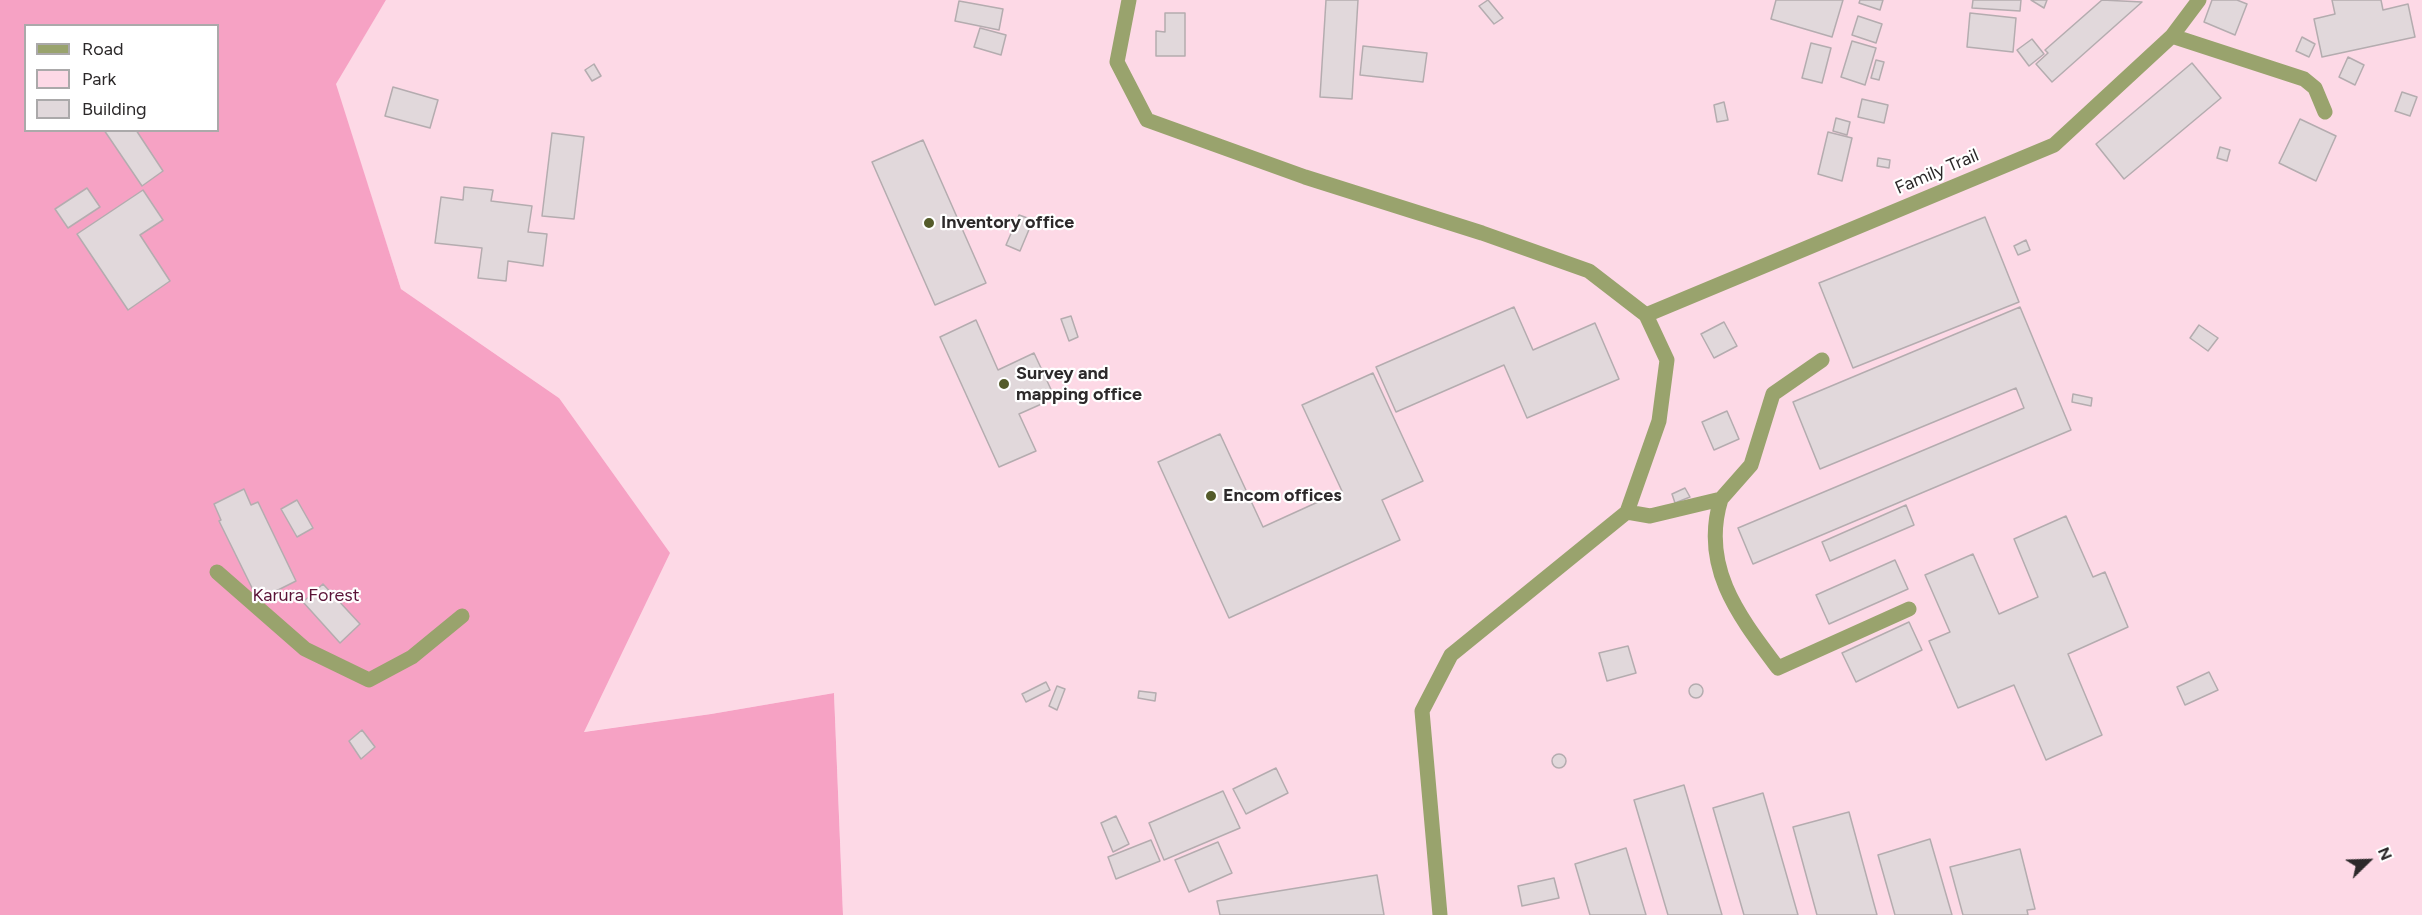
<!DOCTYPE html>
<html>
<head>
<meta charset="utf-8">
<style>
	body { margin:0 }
	#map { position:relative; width:2422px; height:915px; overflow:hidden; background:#fef5f8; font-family:Figtree,sans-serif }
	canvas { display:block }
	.legend { position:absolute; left:24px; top:24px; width:195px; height:108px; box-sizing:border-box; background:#fff; border:2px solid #aba9aa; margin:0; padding:8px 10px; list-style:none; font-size:18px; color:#2c292a }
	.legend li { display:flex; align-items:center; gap:12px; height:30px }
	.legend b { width:30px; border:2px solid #aba9aa }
	.north { position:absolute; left:2338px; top:831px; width:60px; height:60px; -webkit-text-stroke:4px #fff; paint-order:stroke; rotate:67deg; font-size:16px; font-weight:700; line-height:24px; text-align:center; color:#2c292a }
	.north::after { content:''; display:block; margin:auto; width:21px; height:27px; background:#2c292a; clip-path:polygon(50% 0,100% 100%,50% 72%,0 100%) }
</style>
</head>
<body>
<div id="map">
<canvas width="2422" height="915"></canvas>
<ul class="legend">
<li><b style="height:8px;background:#99a36d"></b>Road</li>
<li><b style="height:16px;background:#fdd9e6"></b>Park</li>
<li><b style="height:16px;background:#e1d8db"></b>Building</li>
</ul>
<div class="north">N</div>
</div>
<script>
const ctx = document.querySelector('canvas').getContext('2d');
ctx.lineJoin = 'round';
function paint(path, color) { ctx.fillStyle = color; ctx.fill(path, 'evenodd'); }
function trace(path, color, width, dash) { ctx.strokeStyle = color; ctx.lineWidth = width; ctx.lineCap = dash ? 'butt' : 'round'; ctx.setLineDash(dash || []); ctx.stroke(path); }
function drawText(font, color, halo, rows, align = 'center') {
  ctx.font = font + ' Figtree,sans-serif'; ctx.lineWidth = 4.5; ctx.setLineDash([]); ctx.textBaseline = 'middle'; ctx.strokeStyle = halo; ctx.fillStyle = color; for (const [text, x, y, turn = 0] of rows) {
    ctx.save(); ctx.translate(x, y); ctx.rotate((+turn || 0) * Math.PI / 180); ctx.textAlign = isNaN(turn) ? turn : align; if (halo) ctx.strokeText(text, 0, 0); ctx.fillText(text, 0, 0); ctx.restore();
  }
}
const green = new Path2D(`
	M 386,0 L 2422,0 L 2422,915 L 843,915 L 834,693 L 711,714 L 583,732 L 559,398 L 401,289 L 335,84 Z`);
const forest = new Path2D(`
	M 0,0 L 386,0 L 336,84 L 401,289 L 559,398 L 670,553 L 584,732 L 711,714 L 834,693 L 843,915 L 0,915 ZM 26,26 L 218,26 L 218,130 L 26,130 Z`);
const building = new Path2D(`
	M 1326,0 L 1358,0 L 1352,99 L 1320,97 Z
	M 1488,0 L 1503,18 L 1494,24 L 1479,6 Z
	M 1776,0 L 1843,0 L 1832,37 L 1771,19 Z
	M 1860,0 L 1883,0 L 1880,10 L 1859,3 Z
	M 1973,0 L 2021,0 L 2020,11 L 1972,8 Z
	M 2031,0 L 2047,0 L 2044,8 Z
	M 2102,0 L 2142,2 L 2052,82 L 2036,64 L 2048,53 L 2045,50 Z
	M 2212,0 L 2237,0 L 2247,4 L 2235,35 L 2204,22 Z
	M 2332,0 L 2381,0 L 2383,10 L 2408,4 L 2415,37 L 2322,57 L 2314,19 L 2335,14 Z
	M 959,1 L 1003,9 L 999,30 L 955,21 Z
	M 1165,13 L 1185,13 L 1185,56 L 1156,56 L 1156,31 L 1165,32 Z
	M 1970,13 L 2016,18 L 2013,52 L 1967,47 Z
	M 1858,16 L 1882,24 L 1876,43 L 1852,35 Z
	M 980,28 L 1006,35 L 1001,55 L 974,47 Z
	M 2302,37 L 2315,44 L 2309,57 L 2296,51 Z
	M 2032,39 L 2044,54 L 2029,66 L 2017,50 Z
	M 1852,41 L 1876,48 L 1865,85 L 1841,77 Z
	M 1811,43 L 1831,48 L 1822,83 L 1802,78 Z
	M 1363,46 L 1427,53 L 1423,82 L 1360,75 Z
	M 2348,57 L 2364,65 L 2355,85 L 2339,77 Z
	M 1876,60 L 1884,62 L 1879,80 L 1871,78 Z
	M 2192,63 L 2221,98 L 2124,179 L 2096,144 Z
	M 594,64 L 601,76 L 592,81 L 585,70 Z
	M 393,87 L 438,100 L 430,128 L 385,116 Z
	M 2402,92 L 2417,97 L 2410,116 L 2395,111 Z
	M 1862,99 L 1888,105 L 1884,123 L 1858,117 Z
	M 1724,102 L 1728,120 L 1717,122 L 1714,105 Z
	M 1836,118 L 1850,122 L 1847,135 L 1833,131 Z
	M 2300,119 L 2336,136 L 2316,181 L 2279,163 Z
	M 104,130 L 136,130 L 163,171 L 142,186 Z
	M 1828,132 L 1852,138 L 1842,181 L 1818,174 Z
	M 552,133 L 584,137 L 574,219 L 542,216 Z
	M 923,140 L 986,283 L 935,305 L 872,162 Z
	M 2220,147 L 2230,150 L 2227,161 L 2217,158 Z
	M 1878,158 L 1890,160 L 1889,168 L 1877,166 Z
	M 464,187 L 493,190 L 491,201 L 532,206 L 528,232 L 547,234 L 543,266 L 508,261 L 506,281 L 478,278 L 482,248 L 435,243 L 441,197 L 463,200 Z
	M 87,188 L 100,207 L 68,228 L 55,209 Z
	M 143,190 L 163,220 L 140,235 L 170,281 L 128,310 L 77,234 Z
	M 1019,215 L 1033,220 L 1020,251 L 1006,245 Z
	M 1985,217 L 2019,302 L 1853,368 L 1819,283 Z
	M 2026,240 L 2030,250 L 2018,255 L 2014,246 Z
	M 1514,307 L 1533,350 L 1595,323 L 1619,379 L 1527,418 L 1504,365 L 1396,412 L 1376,367 Z
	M 2020,307 L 2071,430 L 1753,564 L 1738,528 L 2024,408 L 2016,388 L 1820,469 L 1793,402 Z
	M 1071,316 L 1078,337 L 1069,341 L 1061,319 Z
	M 976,320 L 998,370 L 1034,353 L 1055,398 L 1019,414 L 1036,451 L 999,467 L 940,337 Z
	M 1724,322 L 1737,346 L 1714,358 L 1701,334 Z
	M 2199,325 L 2218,338 L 2208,351 L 2190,338 Z
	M 1373,373 L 1423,481 L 1382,500 L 1400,540 L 1229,618 L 1158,462 L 1220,434 L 1263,527 L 1342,491 L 1302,405 Z
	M 2073,394 L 2092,398 L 2091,406 L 2072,402 Z
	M 1727,411 L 1739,439 L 1714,450 L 1702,422 Z
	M 1685,488 L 1690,497 L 1675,503 L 1672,494 Z
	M 244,489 L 251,505 L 258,502 L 296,581 L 258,600 L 219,521 L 221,520 L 214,504 Z
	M 297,500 L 313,528 L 297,537 L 281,509 Z
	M 1906,505 L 1914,525 L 1830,561 L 1822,542 Z
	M 2066,516 L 2093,577 L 2105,572 L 2128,627 L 2068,654 L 2102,735 L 2046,760 L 2014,685 L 1958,708 L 1929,641 L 1950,632 L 1925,575 L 1973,554 L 1999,614 L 2038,597 L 2014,539 Z
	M 1895,560 L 1908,589 L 1829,624 L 1816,595 Z
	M 323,584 L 360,624 L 340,643 L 303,602 Z
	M 1909,622 L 1922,650 L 1856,682 L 1842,653 Z
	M 1628,646 L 1636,673 L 1607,681 L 1599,653 Z
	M 2209,672 L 2218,690 L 2185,705 L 2177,687 Z
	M 1046,682 L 1050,690 L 1026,702 L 1022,694 Z
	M1689 691a7 7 0 1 1 14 0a7 7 0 1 1-14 0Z
	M 1057,686 L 1065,689 L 1057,710 L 1049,706 Z
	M 1139,691 L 1156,693 L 1155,701 L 1138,698 Z
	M 362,730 L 375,747 L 361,759 L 349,741 Z
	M1552 761a7 7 0 1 1 14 0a7 7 0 1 1-14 0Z
	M 1276,768 L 1288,793 L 1246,814 L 1233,789 Z
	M 1684,785 L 1722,915 L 1668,915 L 1634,800 Z
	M 1223,791 L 1240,828 L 1164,860 L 1149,823 Z
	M 1763,793 L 1798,915 L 1744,915 L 1713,808 Z
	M 1849,812 L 1877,915 L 1817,915 L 1793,827 Z
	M 1116,816 L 1129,844 L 1113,852 L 1101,823 Z
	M 1930,839 L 1952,915 L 1895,915 L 1878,855 Z
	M 1151,840 L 1160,861 L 1116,879 L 1108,857 Z
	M 1218,842 L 1232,873 L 1189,892 L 1175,860 Z
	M 1626,848 L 1646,915 L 1590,915 L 1575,864 Z
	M 2020,849 L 2035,909 L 2027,910 L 2028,915 L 1963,915 L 1950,867 Z
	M 1377,875 L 1384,915 L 1220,915 L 1217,901 Z
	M 1554,878 L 1559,898 L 1522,906 L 1518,886 Z`);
const minor = new Path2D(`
	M 1129,0 L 1117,62 L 1147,120 L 1305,177 L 1482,233 L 1589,271 L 1646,315 L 1667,360 L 1659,421 L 1627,512 L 1451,655 L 1422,711 L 1440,915
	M 2172,36 L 2304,79 L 2315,88 L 2325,112
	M 1646,315 L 2054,145 L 2172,36 L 2199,0
	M 1721,499 L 1751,465 L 1773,394 L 1822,360
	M 1627,512 L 1650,516 L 1721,499 C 1700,567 1739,616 1778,668 L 1909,609
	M 217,572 L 305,649 L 369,680 L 412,657 L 462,616`);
const markers = [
	[929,223,6,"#545b2a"],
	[1004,384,6,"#545b2a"],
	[1211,496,6,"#545b2a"]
];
const streetNames = [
	["Family Trail",1937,172,-23]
];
const poiNames = [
	["Inventory office",941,223],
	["Survey and",1016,374],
	["mapping office",1016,395],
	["Encom offices",1223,496]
];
const parkNames = [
	["Karura Forest",306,596]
];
paint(green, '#fdd9e6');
paint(forest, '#f6a2c4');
paint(building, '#e1d8db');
trace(building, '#b4acaf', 1.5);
trace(minor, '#99a36d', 15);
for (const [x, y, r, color] of markers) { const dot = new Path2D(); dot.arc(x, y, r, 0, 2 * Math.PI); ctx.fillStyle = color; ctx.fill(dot); trace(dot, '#fff', 2); }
drawText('18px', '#2c292a', '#fff', streetNames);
drawText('bold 18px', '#2c292a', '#fff', poiNames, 'left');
drawText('18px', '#5b1337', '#fff', parkNames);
</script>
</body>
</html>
